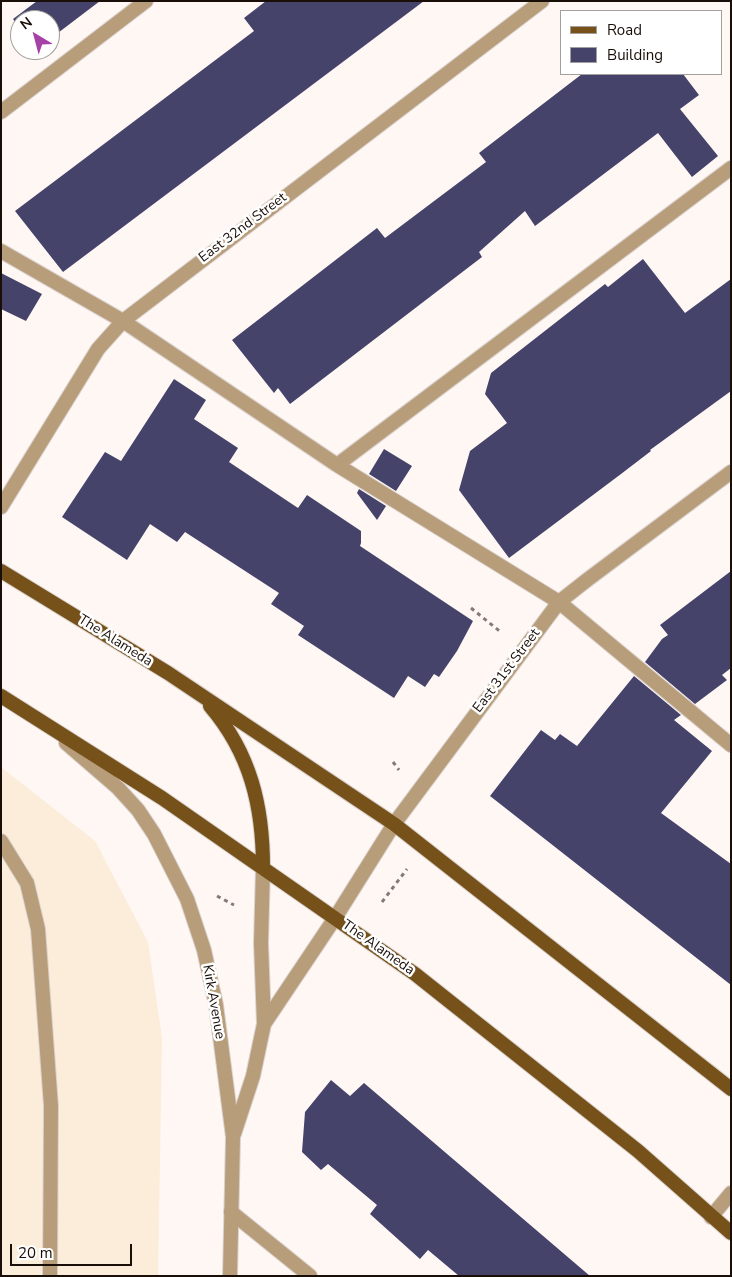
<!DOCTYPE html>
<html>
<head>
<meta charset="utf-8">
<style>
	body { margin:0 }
	#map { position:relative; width:732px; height:1277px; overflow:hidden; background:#fef7f4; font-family:"Nunito Sans",sans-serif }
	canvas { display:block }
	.frame { position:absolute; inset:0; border:2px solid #1a0e08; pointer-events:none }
	.legend { position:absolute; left:560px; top:10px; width:162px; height:65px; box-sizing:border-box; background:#fff; border:1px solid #a39f9c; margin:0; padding:6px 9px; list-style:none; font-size:15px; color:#1a0e08 }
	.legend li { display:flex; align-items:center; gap:10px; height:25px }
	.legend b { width:25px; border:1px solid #a39f9c }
	.north { position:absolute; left:10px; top:10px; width:50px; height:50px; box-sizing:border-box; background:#fff; border:1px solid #a39f9c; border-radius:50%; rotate:323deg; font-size:14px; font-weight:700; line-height:20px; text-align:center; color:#1a0e08 }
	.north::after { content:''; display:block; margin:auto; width:18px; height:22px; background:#a541a7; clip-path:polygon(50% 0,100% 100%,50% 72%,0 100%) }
	.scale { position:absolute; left:10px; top:1244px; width:122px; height:22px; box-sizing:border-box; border:2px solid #1a0e08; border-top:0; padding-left:6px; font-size:15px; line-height:18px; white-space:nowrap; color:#1a0e08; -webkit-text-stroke:4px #fff; paint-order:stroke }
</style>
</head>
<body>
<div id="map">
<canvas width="732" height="1277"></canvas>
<div class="frame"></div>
<ul class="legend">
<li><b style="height:6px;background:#76521a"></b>Road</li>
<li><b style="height:14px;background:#46436b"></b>Building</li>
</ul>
<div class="north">N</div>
<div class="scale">20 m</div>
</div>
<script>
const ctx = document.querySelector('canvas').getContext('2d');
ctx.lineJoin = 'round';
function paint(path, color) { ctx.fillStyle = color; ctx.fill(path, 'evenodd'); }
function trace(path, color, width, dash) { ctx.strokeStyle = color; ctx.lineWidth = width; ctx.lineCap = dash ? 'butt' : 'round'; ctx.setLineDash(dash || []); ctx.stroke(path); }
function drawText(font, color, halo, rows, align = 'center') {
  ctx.font = font + ' "Nunito Sans",sans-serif'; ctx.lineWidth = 5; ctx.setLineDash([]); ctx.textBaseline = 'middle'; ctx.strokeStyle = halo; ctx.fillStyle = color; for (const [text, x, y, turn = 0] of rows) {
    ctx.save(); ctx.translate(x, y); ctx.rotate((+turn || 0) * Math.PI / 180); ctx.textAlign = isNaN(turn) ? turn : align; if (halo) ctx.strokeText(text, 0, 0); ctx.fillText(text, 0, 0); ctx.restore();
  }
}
const education = new Path2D(`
	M 1,767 L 95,841 L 148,942 L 162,1038 L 158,1276 L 1,1276 Z`);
const building = new Path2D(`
	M 37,1 L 100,1 L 50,39 L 50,20 L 20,20 L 20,29 L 13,19 Z
	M 266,1 L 424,1 L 63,272 L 15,211 L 254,31 L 244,18 Z
	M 582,74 L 683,74 L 699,95 L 680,109 L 718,156 L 692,177 L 658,133 L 535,226 L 525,211 L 479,252 L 482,257 L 290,404 L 278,388 L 274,393 L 232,340 L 377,228 L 385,238 L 486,162 L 479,153 Z
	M 643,259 L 685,313 L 731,279 L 731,391 L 650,450 L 651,451 L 621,474 L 509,558 L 459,490 L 470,451 L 507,423 L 485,394 L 491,373 L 605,284 L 608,287 Z
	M 1,273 L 42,294 L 26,321 L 1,309 Z
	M 174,379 L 206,400 L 194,419 L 238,448 L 229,462 L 298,508 L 307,495 L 361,531 L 361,543 L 360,546 L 473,621 L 457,651 L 439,677 L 434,674 L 425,687 L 408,676 L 394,698 L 298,635 L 304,626 L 271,604 L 279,593 L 185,532 L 177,542 L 150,524 L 127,560 L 62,517 L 105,452 L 121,461 Z
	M 384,449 L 412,466 L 396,491 L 369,474 Z
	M 359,489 L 386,506 L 377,520 L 357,493 Z
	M 731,571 L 731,668 L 722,675 L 727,680 L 695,704 L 645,662 L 662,639 L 668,635 L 660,625 Z
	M 634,676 L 681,715 L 674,720 L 712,751 L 661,813 L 731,864 L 731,985 L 490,796 L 541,730 L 555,740 L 560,734 L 577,746 Z
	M 331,1080 L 350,1096 L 364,1083 L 590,1276 L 459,1276 L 428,1250 L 420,1259 L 370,1214 L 377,1205 L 328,1164 L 321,1170 L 302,1152 L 305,1112 Z`);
const path = new Path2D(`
	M 471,608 L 502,633
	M 393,762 L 399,770
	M 217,896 L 234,905
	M 382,902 L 407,869`);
const service = new Path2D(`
	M 1,112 L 146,1
	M 1,251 L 123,321 L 337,465 L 559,602 L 731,745
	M 337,465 L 731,168
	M 1,841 L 27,883 L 38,929 L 51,1106 L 50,1276
	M 231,1212 L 310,1276`);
const minor = new Path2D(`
	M 1,507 L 98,349 L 123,321 L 542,1
	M 335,918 L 394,824 L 559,602 L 587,580 L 731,472
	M 711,1217 L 731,1193`);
const tertiary = new Path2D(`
	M 66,743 L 118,788 L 138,810 L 154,834 L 187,899 L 204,950 L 216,1005 L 233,1137 L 230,1276
	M 264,1024 L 335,918
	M 234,1134 L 253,1076 L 264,1024 L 261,943 L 263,868`);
const primary = new Path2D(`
	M 1,571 L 168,673 L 394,824 L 731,1089
	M 1,696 L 162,798 L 415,974 L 638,1151 L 731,1233
	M 210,706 C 251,754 263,807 263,868`);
const streetNames = [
	["East 32nd Street",243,228,-37],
	["The Alameda",115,641,32],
	["East 31st Street",507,671,-53],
	["The Alameda",378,948,35],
	["Kirk Avenue",213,1002,80]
];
paint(education, '#fbedd9');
paint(building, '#46436b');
trace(service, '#dad2ce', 16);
trace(minor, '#dad2ce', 16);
trace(tertiary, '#dad2ce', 16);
trace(primary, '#dad2ce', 16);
trace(path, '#857b76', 3, [4, 4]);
trace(service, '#b79d7a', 14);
trace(minor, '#b79d7a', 14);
trace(tertiary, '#b79d7a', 14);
trace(primary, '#76521a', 14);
drawText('14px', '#1a0e08', '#fff', streetNames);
</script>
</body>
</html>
